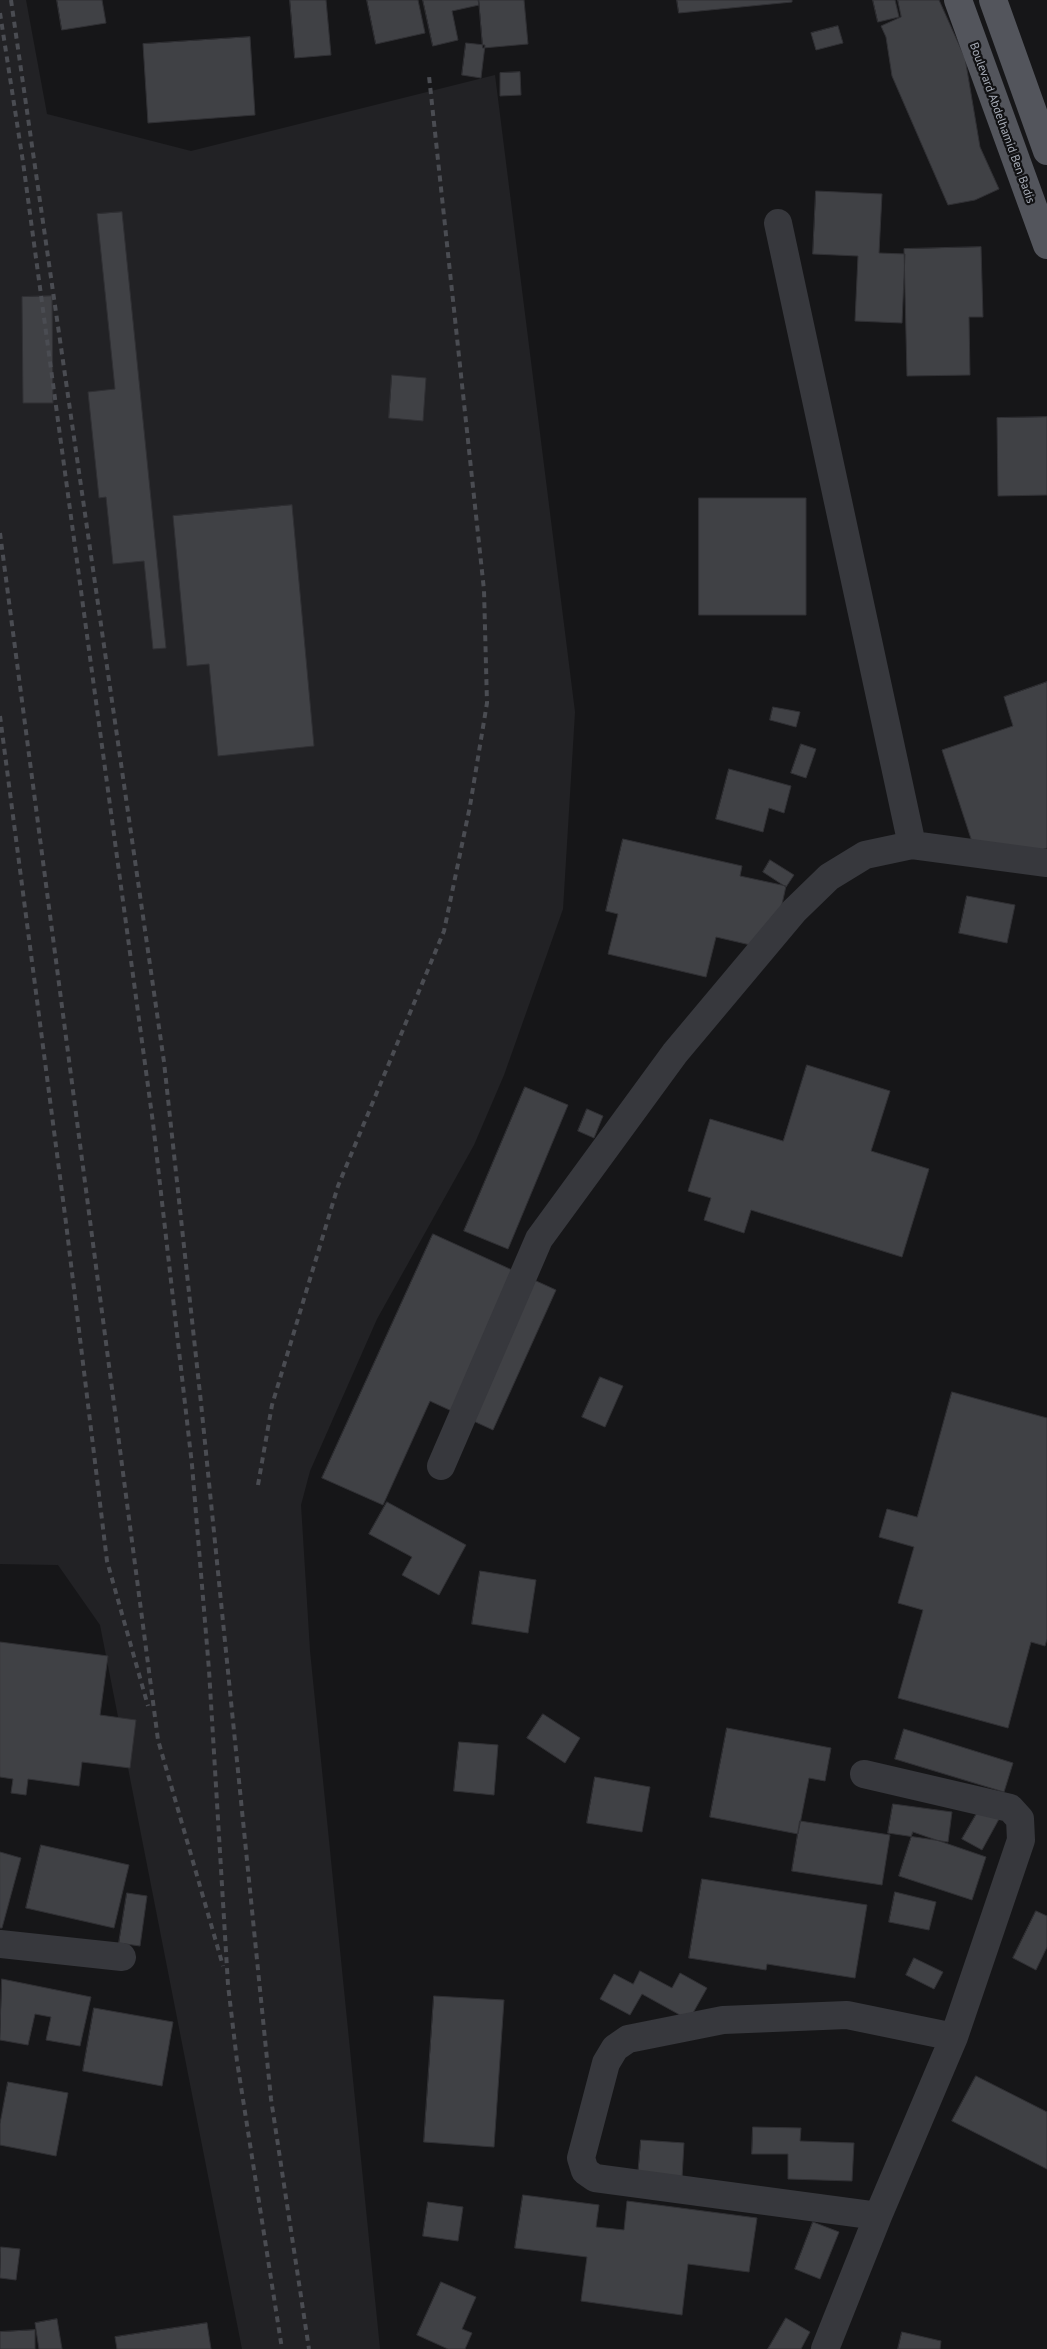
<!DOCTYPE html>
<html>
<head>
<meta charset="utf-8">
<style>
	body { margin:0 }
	canvas { display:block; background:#161618 }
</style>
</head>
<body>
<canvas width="1047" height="2349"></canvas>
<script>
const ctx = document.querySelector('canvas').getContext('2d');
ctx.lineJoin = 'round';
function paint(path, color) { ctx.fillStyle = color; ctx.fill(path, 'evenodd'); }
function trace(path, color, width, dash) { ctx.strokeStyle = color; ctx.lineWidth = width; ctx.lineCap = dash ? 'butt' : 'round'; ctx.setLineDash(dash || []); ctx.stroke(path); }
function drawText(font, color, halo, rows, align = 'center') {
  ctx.font = font + ' "PT Sans",sans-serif'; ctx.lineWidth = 4.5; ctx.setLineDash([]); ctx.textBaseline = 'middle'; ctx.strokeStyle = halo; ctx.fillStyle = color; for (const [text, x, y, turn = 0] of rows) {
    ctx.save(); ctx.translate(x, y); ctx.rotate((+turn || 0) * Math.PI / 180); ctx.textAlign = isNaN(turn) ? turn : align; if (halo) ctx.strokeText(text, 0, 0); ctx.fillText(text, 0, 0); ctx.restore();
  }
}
const built = new Path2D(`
	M 0,0 L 26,0 L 47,114 L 191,151 L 495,75 L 575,712 L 563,909 L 504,1075 L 474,1145 L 377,1319 L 310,1471 L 301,1505 L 310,1651 L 380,2349 L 242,2349 L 100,1625 L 58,1565 L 0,1564 Z`);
const building = new Path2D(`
	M 57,0 L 102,0 L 106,23 L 62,30 Z
	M 290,0 L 326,0 L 331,55 L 295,58 Z
	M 367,0 L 418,0 L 425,33 L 376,44 Z
	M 423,0 L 478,0 L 479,5 L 452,11 L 458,40 L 433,46 Z
	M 479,0 L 524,0 L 528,44 L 483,48 Z
	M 677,0 L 792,0 L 792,2 L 679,13 Z
	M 873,0 L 895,0 L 899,17 L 878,22 Z
	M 898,0 L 939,0 L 965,58 L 980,147 L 999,189 L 975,200 L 948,205 L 892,76 L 886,37 L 881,26 L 901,17 Z
	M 838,26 L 843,43 L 816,50 L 811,33 Z
	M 250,37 L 255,115 L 148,123 L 143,44 Z
	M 466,43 L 485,45 L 481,78 L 462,75 Z
	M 520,72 L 521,95 L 500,96 L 500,73 Z
	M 816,191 L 882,194 L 879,253 L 905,254 L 902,323 L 855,321 L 858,256 L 813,254 Z
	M 122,212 L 166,648 L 153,649 L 144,561 L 113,564 L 106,497 L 99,498 L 88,392 L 115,389 L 97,214 Z
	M 981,247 L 983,317 L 969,317 L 970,375 L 907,376 L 904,249 Z
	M 52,296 L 53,403 L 23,403 L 22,297 Z
	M 392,375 L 426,378 L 423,421 L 389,418 Z
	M 1047,417 L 1047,495 L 998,496 L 997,418 Z
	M 699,498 L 806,498 L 806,615 L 699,615 Z
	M 292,505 L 314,746 L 218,756 L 209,664 L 187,666 L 173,516 Z
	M 1047,682 L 1047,848 L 1002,863 L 975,851 L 942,750 L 1013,726 L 1004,697 Z
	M 773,707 L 800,712 L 796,727 L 770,720 Z
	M 801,744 L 816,749 L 806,778 L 791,773 Z
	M 729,769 L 791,786 L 784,813 L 769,808 L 763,832 L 716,819 Z
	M 623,839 L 742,866 L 740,876 L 786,886 L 772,950 L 716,937 L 706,977 L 608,954 L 618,914 L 606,911 Z
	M 770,860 L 794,875 L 786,887 L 763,872 Z
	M 967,896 L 1015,905 L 1007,943 L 959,933 Z
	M 807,1065 L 890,1091 L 871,1151 L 929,1169 L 902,1257 L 751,1210 L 744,1233 L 704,1220 L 711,1198 L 688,1191 L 710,1119 L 783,1141 Z
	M 525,1087 L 568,1105 L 508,1249 L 464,1231 Z
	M 587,1109 L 603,1116 L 594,1138 L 578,1131 Z
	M 433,1234 L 556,1290 L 493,1430 L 430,1401 L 383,1505 L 322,1478 Z
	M 600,1377 L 623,1386 L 605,1427 L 582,1417 Z
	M 952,1392 L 1047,1418 L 1047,1639 L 1045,1646 L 1031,1642 L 1008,1728 L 898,1698 L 923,1610 L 898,1603 L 914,1547 L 879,1537 L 887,1509 L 917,1517 Z
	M 387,1502 L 466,1545 L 439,1595 L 402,1575 L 412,1557 L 369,1534 Z
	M 480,1571 L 536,1580 L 528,1633 L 472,1624 Z
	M 0,1642 L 108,1656 L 100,1715 L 136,1720 L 130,1768 L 82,1762 L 79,1786 L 28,1779 L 26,1795 L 11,1793 L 13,1779 L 0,1777 Z
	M 543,1714 L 580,1738 L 565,1763 L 527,1738 Z
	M 727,1728 L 831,1748 L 825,1781 L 809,1778 L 798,1834 L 710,1817 Z
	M 904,1729 L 1013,1763 L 1004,1792 L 895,1759 Z
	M 459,1742 L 498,1745 L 494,1795 L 454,1791 Z
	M 595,1777 L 650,1787 L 642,1832 L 587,1823 Z
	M 893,1804 L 952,1812 L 948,1842 L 888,1833 Z
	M 980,1808 L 999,1819 L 982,1850 L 962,1839 Z
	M 800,1821 L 890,1835 L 882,1885 L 792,1871 Z
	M 913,1832 L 986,1857 L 972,1900 L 899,1876 Z
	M 41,1845 L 129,1865 L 114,1928 L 26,1908 Z
	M 0,1852 L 21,1858 L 2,1928 L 0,1928 Z
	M 702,1879 L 867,1905 L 855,1978 L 767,1964 L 766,1970 L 689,1958 Z
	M 895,1892 L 936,1902 L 929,1930 L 889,1922 Z
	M 127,1893 L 147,1896 L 140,1946 L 119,1943 Z
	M 1036,1911 L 1047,1916 L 1047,1947 L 1036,1970 L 1013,1958 Z
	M 914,1958 L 943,1972 L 934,1989 L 906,1975 Z
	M 640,1971 L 672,1988 L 680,1973 L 707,1988 L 689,2020 L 642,1994 L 630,2015 L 600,1999 L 614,1974 L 633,1984 Z
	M 2,1979 L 91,1997 L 80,2046 L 46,2040 L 51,2017 L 35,2014 L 28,2045 L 0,2040 Z
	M 434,1996 L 504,2000 L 494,2147 L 424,2142 Z
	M 94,2008 L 173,2022 L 162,2086 L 83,2071 Z
	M 976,2076 L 1047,2112 L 1047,2169 L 952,2121 Z
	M 8,2082 L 68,2093 L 56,2156 L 0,2145 L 0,2124 Z
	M 753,2127 L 801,2128 L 800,2141 L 854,2143 L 852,2181 L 788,2179 L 788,2154 L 752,2154 Z
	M 641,2140 L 684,2143 L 682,2178 L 638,2176 Z
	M 523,2195 L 599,2205 L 596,2227 L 624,2230 L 627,2201 L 757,2218 L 749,2272 L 688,2264 L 682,2315 L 581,2301 L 587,2257 L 515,2248 Z
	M 428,2202 L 463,2207 L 458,2241 L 423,2236 Z
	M 813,2222 L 839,2232 L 820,2279 L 795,2269 Z
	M 1,2247 L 20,2249 L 16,2280 L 0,2278 Z
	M 441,2282 L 476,2297 L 462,2329 L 472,2333 L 465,2349 L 448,2349 L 417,2335 Z
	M 786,2318 L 810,2332 L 801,2349 L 768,2349 Z
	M 57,2319 L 62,2349 L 39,2349 L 35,2323 Z
	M 207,2323 L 211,2349 L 117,2349 L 115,2337 Z
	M 35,2330 L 35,2349 L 0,2349 L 0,2332 Z
	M 902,2332 L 941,2341 L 940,2349 L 898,2349 Z`);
const minor = new Path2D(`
	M 778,223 L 912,845
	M 441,1466 L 539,1239 L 675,1053 L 794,911 L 829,877 L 865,855 L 912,845 L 1047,863
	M 0,1944 L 122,1957
	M 878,2216 L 595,2178 L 585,2171 L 581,2158 L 606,2063 L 615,2048 L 628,2039 L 723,2020 L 847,2015 L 954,2037
	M 825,2349 L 878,2216 L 954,2037 L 1021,1840 L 1020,1819 L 1010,1808 L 864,1774`);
const major = new Path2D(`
	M 958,0 L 1047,245
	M 993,0 L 1047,151`);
const rail = new Path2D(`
	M 11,0 L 164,1062 L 201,1403 L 271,2099 L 309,2349
	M 0,13 L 23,162 L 153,1123 L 192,1465 L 209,1670 L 228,1985 L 237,2061 L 282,2349
	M 0,533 L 158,1740 L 223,1966
	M 0,716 L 66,1223 L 107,1561 L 148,1706
	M 258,1485 L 272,1405 L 338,1186 L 444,931 L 470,806 L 487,703 L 484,590 L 429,76`);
const streetNames = [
	["Boulevard Abdelhamid Ben Badis",1002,123,70]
];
paint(built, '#222225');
paint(building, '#404145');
trace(building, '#303034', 1);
trace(minor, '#37383d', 28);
trace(major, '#53555c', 28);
trace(rail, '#4a4c52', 4, [6, 5]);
drawText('12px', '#a8adb8', '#111113', streetNames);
</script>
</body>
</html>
